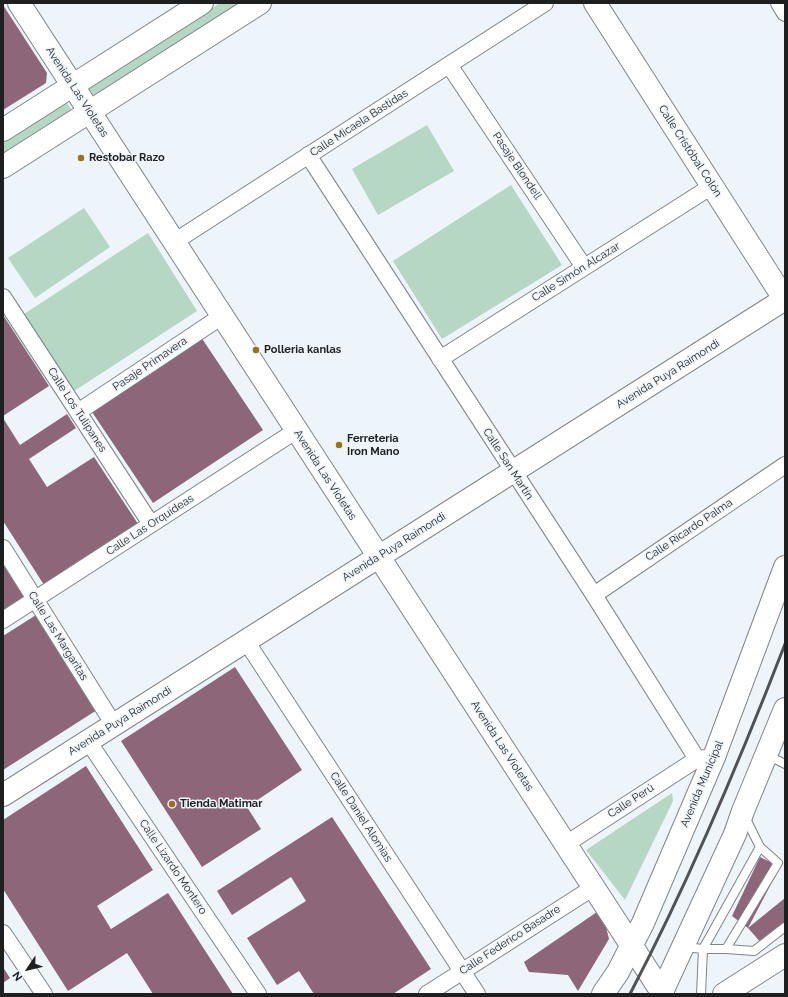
<!DOCTYPE html>
<html>
<head>
<meta charset="utf-8">
<style>
	body { margin:0 }
	#map { position:relative; width:788px; height:997px; overflow:hidden; background:#edf4fa; font-family:Raleway,sans-serif }
	canvas { display:block }
	.frame { position:absolute; inset:0; border:4px solid #1d1f21; pointer-events:none }
	.north { position:absolute; left:8px; top:949px; width:40px; height:40px; -webkit-text-stroke:3px #edf4fa; paint-order:stroke; rotate:235deg; font-size:11px; font-weight:700; line-height:16px; text-align:center; color:#1d1f21 }
	.north::after { content:''; display:block; margin:auto; width:14px; height:18px; background:#1d1f21; clip-path:polygon(50% 0,100% 100%,50% 72%,0 100%) }
</style>
</head>
<body>
<div id="map">
<canvas width="788" height="997"></canvas>
<div class="frame"></div>
<div class="north">N</div>
</div>
<script>
const ctx = document.querySelector('canvas').getContext('2d');
ctx.lineJoin = 'round';
function paint(path, color) { ctx.fillStyle = color; ctx.fill(path, 'evenodd'); }
function trace(path, color, width, dash) { ctx.strokeStyle = color; ctx.lineWidth = width; ctx.lineCap = dash ? 'butt' : 'round'; ctx.setLineDash(dash || []); ctx.stroke(path); }
function drawText(font, color, halo, rows, align = 'center') {
  ctx.font = font + ' Raleway,sans-serif'; ctx.lineWidth = 3; ctx.setLineDash([]); ctx.textBaseline = 'middle'; ctx.strokeStyle = halo; ctx.fillStyle = color; for (const [text, x, y, turn = 0] of rows) {
    ctx.save(); ctx.translate(x, y); ctx.rotate((+turn || 0) * Math.PI / 180); ctx.textAlign = isNaN(turn) ? turn : align; if (halo) ctx.strokeText(text, 0, 0); ctx.fillText(text, 0, 0); ctx.restore();
  }
}
const green = new Path2D(`
	M 220,3 L 244,3 L 95,98 L 88,88 Z
	M 65,100 L 73,112 L 3,158 L 3,141 Z
	M 427,125 L 454,171 L 378,215 L 352,169 Z
	M 511,185 L 562,265 L 442,339 L 393,261 Z
	M 84,208 L 110,247 L 35,298 L 8,258 Z
	M 148,233 L 197,311 L 71,393 L 21,316 Z
	M 672,793 L 673,801 L 625,900 L 586,850 Z`);
const building = new Path2D(`
	M 3,5 L 47,73 L 46,83 L 3,110 Z
	M 3,315 L 49,386 L 3,416 Z
	M 201,337 L 263,430 L 153,503 L 90,409 Z
	M 67,414 L 76,428 L 29,459 L 47,487 L 94,457 L 140,527 L 46,588 L 3,521 L 3,418 L 20,445 Z
	M 3,561 L 28,599 L 3,615 Z
	M 36,615 L 97,710 L 3,770 L 3,636 Z
	M 235,667 L 302,770 L 247,807 L 261,829 L 202,867 L 121,741 Z
	M 86,766 L 153,870 L 97,906 L 111,929 L 168,893 L 233,994 L 153,994 L 127,953 L 68,991 L 3,889 L 3,820 Z
	M 332,817 L 431,969 L 393,994 L 314,994 L 299,971 L 277,985 L 247,938 L 306,901 L 291,877 L 232,915 L 217,891 Z
	M 760,857 L 780,867 L 748,928 L 732,916 Z
	M 785,898 L 785,927 L 763,945 L 748,928 Z
	M 597,912 L 605,923 L 609,939 L 578,991 L 568,975 L 529,972 L 524,962 Z
	M 3,967 L 10,978 L 3,983 Z`);
const lane = new Path2D(`
	M 767,755 L 785,764
	M 684,947 L 703,949 L 726,949 L 778,863 L 760,847 L 745,817
	M 726,949 L 754,951 L 785,927
	M 701,994 L 703,949 L 760,847`);
const street = new Path2D(`
	M 779,3 L 785,13
	M 449,65 L 584,267
	M 308,155 L 594,595 L 697,759
	M 174,242 L 545,3
	M 3,297 L 151,524
	M 440,359 L 712,186
	M 78,412 L 222,316
	M 3,548 L 114,725
	M 594,595 L 785,465
	M 3,620 L 297,430
	M 246,641 L 477,994
	M 88,741 L 258,994
	M 566,844 L 697,759 L 707,758
	M 3,933 L 44,994
	M 427,994 L 594,887`);
const secondary = new Path2D(`
	M 19,3 L 663,994
	M 595,3 L 785,300
	M 3,130 L 202,3
	M 3,167 L 260,3
	M 3,795 L 785,299
	M 603,994 L 618,972 L 643,923 L 714,757 L 785,567
	M 661,994 L 735,834 L 743,811 L 785,709
	M 724,994 L 785,955`);
const rail = new Path2D(`
	M 630,994 C 689,881 739,763 785,644`);
const markers = [
	[81,158,4,"#96721b"],
	[256,350,4,"#96721b"],
	[339,445,4,"#96721b"],
	[172,804,4,"#96721b"]
];
const streetNames = [
	["Avenida Las Violetas",77,92,57],
	["Calle Micaela Bastidas",359,123,-33],
	["Calle Cristóbal Colón",690,151,57],
	["Pasaje Blondell",517,166,56],
	["Calle Simón Alcazar",576,272,-32],
	["Pasaje Primavera",150,364,-34],
	["Avenida Puya Raimondi",668,374,-32],
	["Calle Los Tulipanes",77,410,57],
	["Calle San Martín",508,464,57],
	["Avenida Las Violetas",325,475,57],
	["Calle Las Orquídeas",150,525,-33],
	["Calle Ricardo Palma",689,530,-34],
	["Avenida Puya Raimondi",394,547,-32],
	["Calle Las Margaritas",58,636,58],
	["Avenida Puya Raimondi",120,721,-32],
	["Avenida Las Violetas",502,746,57],
	["Avenida Municipal",702,784,-67],
	["Calle Perú",631,801,-33],
	["Calle Daniel Alomias",361,817,57],
	["Calle Lizardo Montero",173,867,56],
	["Calle Federico Basadre",510,940,-33]
];
const poiNames = [
	["Restobar Razo",89,158],
	["Polleria kanlas",264,350],
	["Ferreteria",347,439],
	["Iron Mano",347,452],
	["Tienda Matimar",180,804]
];
paint(green, '#b5d7c4');
paint(building, '#8d667a');
trace(lane, '#7f848a', 10);
trace(street, '#7f848a', 18);
trace(secondary, '#7f848a', 24);
trace(lane, '#fff', 8);
trace(street, '#fff', 16);
trace(secondary, '#fff', 22);
trace(rail, '#505356', 3);
for (const [x, y, r, color] of markers) { const dot = new Path2D(); dot.arc(x, y, r, 0, 2 * Math.PI); ctx.fillStyle = color; ctx.fill(dot); trace(dot, '#edf4fa', 1.5); }
drawText('11px', '#1d1f21', '#edf4fa', streetNames);
drawText('bold 11px', '#1d1f21', '#edf4fa', poiNames, 'left');
</script>
</body>
</html>
